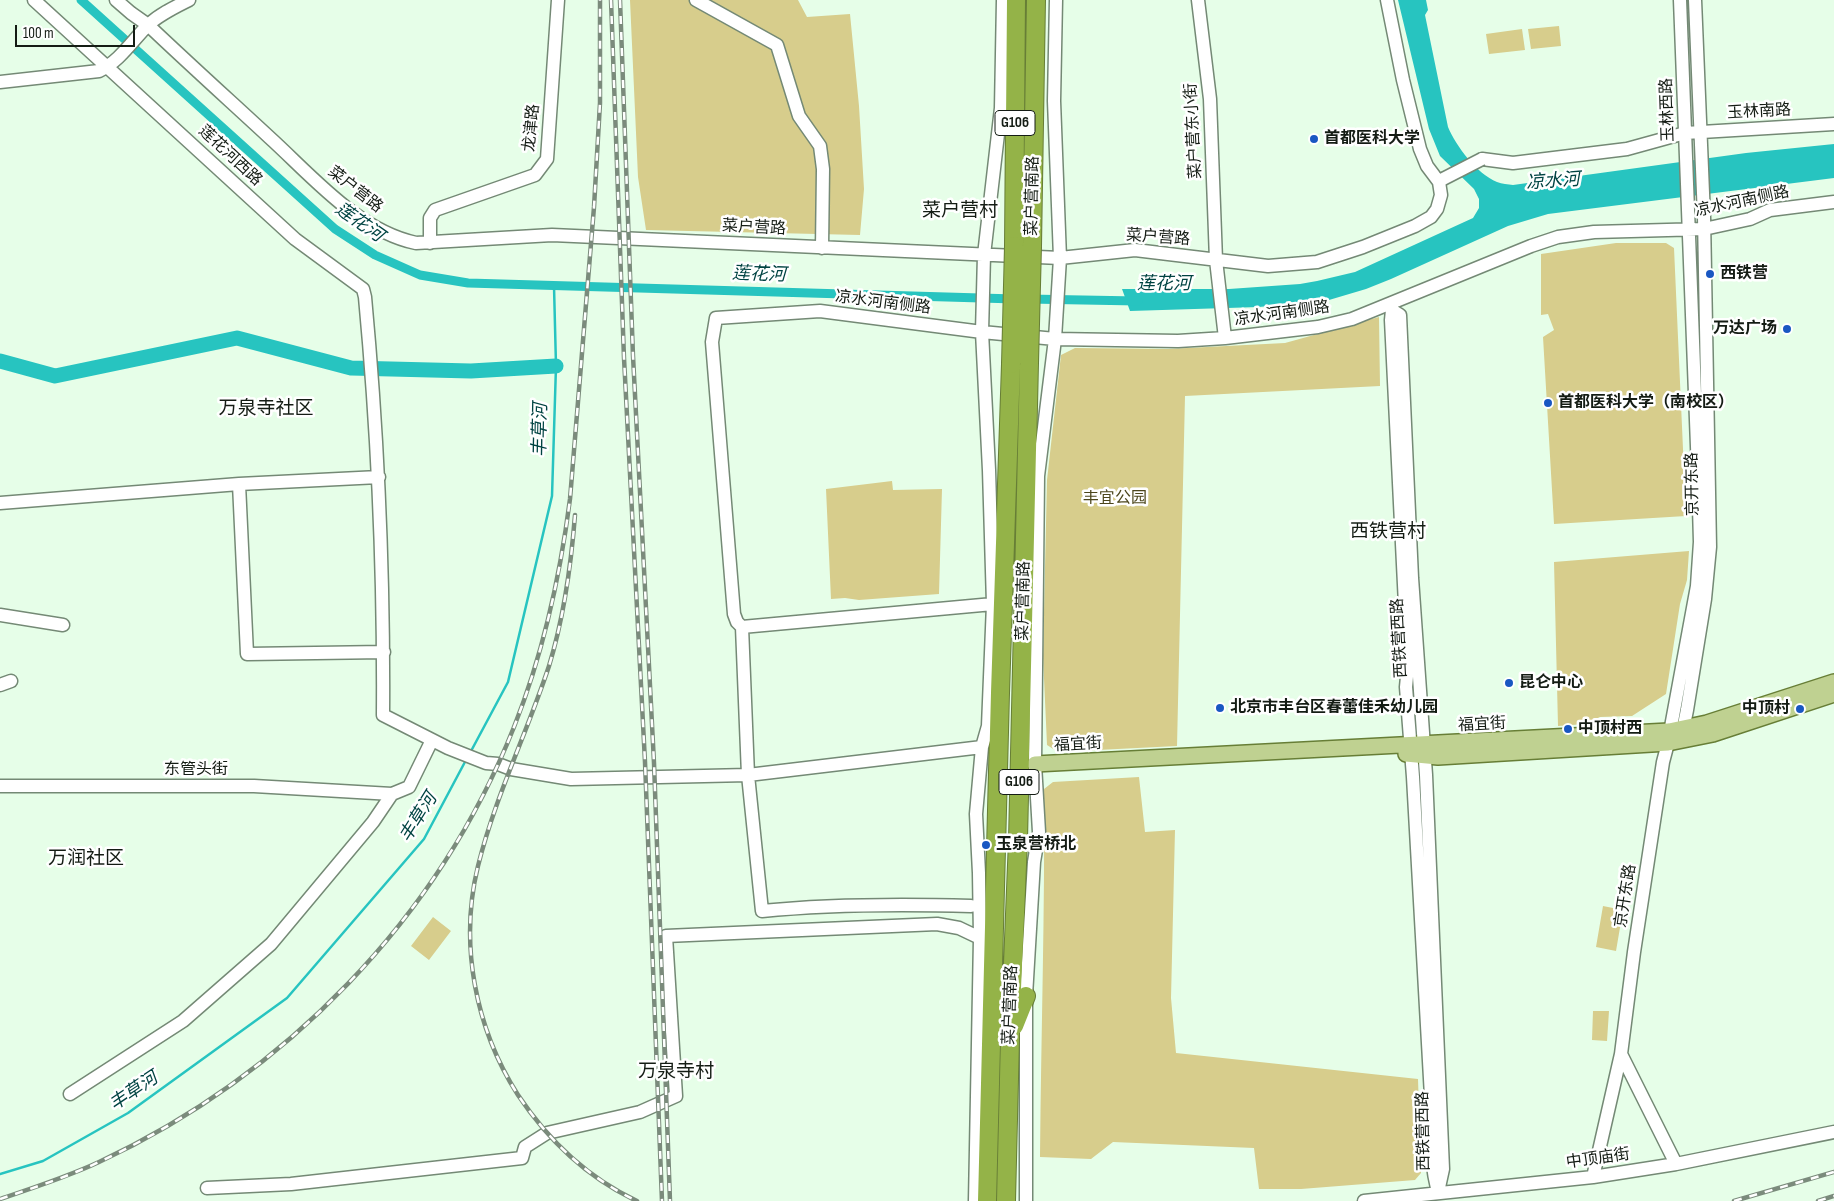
<!DOCTYPE html>
<html>
<head>
<meta charset="utf-8">
<style>
	body { margin:0 }
	#map { position:relative; width:1834px; height:1201px; overflow:hidden; background:#e6fee8; font-family:"Sofia Sans Condensed",sans-serif }
	canvas { display:block }
	.scale { position:absolute; left:15px; top:25px; width:120px; height:22px; box-sizing:border-box; border:2px solid #141c14; border-top:0; padding-left:6px; font-size:15px; line-height:18px; white-space:nowrap; color:#141c14; -webkit-text-stroke:4px #fff; paint-order:stroke }
</style>
</head>
<body>
<div id="map">
<canvas width="1834" height="1201"></canvas>
<div class="scale">100 m</div>
</div>
<script>
const ctx = document.querySelector('canvas').getContext('2d');
ctx.lineJoin = 'round';
function paint(path, color) { ctx.fillStyle = color; ctx.fill(path, 'evenodd'); }
function trace(path, color, width, dash) { ctx.strokeStyle = color; ctx.lineWidth = width; ctx.lineCap = dash ? 'butt' : 'round'; ctx.setLineDash(dash || []); ctx.stroke(path); }
function drawText(font, color, halo, rows, align = 'center') {
  ctx.font = font + ' "Sofia Sans Condensed","Noto Sans SC",sans-serif'; ctx.lineWidth = 5; ctx.setLineDash([]); ctx.textBaseline = 'middle'; ctx.strokeStyle = halo; ctx.fillStyle = color; for (const [text, x, y, turn = 0] of rows) {
    ctx.save(); ctx.translate(x, y); ctx.rotate((+turn || 0) * Math.PI / 180); ctx.textAlign = isNaN(turn) ? turn : align; if (halo) ctx.strokeText(text, 0, 0); ctx.fillText(text, 0, 0); ctx.restore();
  }
}
const green = new Path2D(`
	M 630,0 L 798,0 L 807,17 L 850,14 L 859,106 L 864,189 L 860,235 L 646,230 L 638,177 Z
	M 1559,26 L 1561,46 L 1531,49 L 1528,29 Z
	M 1522,29 L 1525,50 L 1489,54 L 1486,34 Z
	M 1616,243 L 1666,243 L 1674,248 L 1686,516 L 1554,524 L 1543,337 L 1554,330 L 1548,314 L 1541,315 L 1541,254 Z
	M 1379,317 L 1380,386 L 1185,396 L 1177,746 L 1058,752 L 1047,745 L 1043,656 L 1047,480 L 1061,355 L 1075,348 L 1168,349 L 1285,343 Z
	M 892,481 L 893,490 L 942,489 L 939,594 L 859,600 L 845,598 L 831,599 L 826,489 Z
	M 1689,551 L 1687,580 L 1680,604 L 1666,694 L 1632,716 L 1600,717 L 1585,724 L 1558,726 L 1554,562 Z
	M 1139,777 L 1145,832 L 1175,830 L 1171,998 L 1176,1053 L 1418,1079 L 1421,1173 L 1415,1180 L 1301,1189 L 1259,1189 L 1254,1148 L 1113,1142 L 1091,1159 L 1040,1157 C 1041,1034 1045,912 1044,789 L 1053,782 Z
	M 1603,906 L 1623,910 L 1616,951 L 1596,947 Z
	M 433,917 L 451,931 L 429,960 L 411,946 Z
	M 1593,1011 L 1609,1011 L 1607,1041 L 1592,1040 Z`);
const water = new Path2D(`
	M 1398,0 L 1426,0 L 1428,10 L 1425,15 L 1448,127 C 1456,146 1477,174 1497,182 C 1502,184 1508,184 1513,185 L 1746,153 L 1834,144 L 1834,178 L 1548,214 L 1508,226 L 1391,279 L 1366,289 L 1329,300 L 1259,307 L 1130,311 L 1122,289 L 1229,289 L 1300,284 L 1317,281 L 1355,272 L 1473,218 L 1479,208 L 1479,199 L 1474,189 L 1440,156 L 1429,129 Z`);
const stream = new Path2D(`
	M 470,753 L 508,682 L 552,496 L 556,366 L 554,286
	M 0,1174 L 43,1161 L 128,1113 L 287,998 L 424,839 L 466,760`);
const canal = new Path2D(`
	M 81,0 L 335,229 L 375,255 L 420,275 L 468,283 L 1015,299
	M 1028,299 L 1138,301`);
const river = new Path2D(`
	M 0,361 L 55,376 L 237,338 L 351,368 L 471,371 L 556,366`);
const minor = new Path2D(`
	M 34,0 L 295,239 L 363,289 L 365,297 C 378,436 384,575 383,715 L 448,748 L 486,763 L 498,764 L 511,769 L 571,779 L 748,775 L 982,747
	M 116,0 L 131,13 L 148,25 C 188,63 229,100 269,137 C 311,175 358,231 416,243 L 552,235 L 1060,258 L 1135,250 L 1268,266 L 1317,262 L 1363,247 L 1415,226 L 1431,217 L 1437,209 L 1441,195 L 1439,182
	M 696,0 L 777,45 L 799,116 L 820,146 L 823,169 L 822,248
	M 1198,0 L 1210,99 L 1216,260 L 1225,338
	M 1387,0 L 1403,80 L 1420,149 L 1427,166 L 1439,182 L 1443,179
	M 0,82 L 99,71 C 120,61 132,41 148,25 C 160,14 175,7 189,0
	M 1482,159 L 1513,163 L 1627,149 L 1685,133 L 1834,124
	M 430,243 L 430,218 L 435,210 L 535,175 L 547,159 L 558,0
	M 1392,303 L 1392,310 L 1400,315 L 1412,578 L 1426,775 L 1443,1169 L 1438,1192
	M 1389,304 L 1392,310 L 1391,320 L 1408,666 L 1406,687 L 1413,777 L 1432,1114 C 1430,1139 1431,1163 1437,1188
	M 239,484 L 247,654 L 384,652
	M 0,503 L 239,484 L 379,477
	M 0,615 L 63,625
	M 742,627 L 993,604
	M 0,685 L 11,681
	M 1679,733 L 1683,730 L 1687,710 L 1705,599 L 1710,547 L 1704,217 L 1695,0
	M 0,786 L 254,786 L 392,794
	M 971,906 C 901,904 832,904 762,911 L 748,775 L 742,627 L 737,622 L 734,614 L 712,342 L 716,318 L 820,311 L 982,332 L 1055,339 L 1178,341 L 1225,338 L 1318,327 L 1352,319 L 1531,246 L 1558,237 L 1594,232 L 1704,229 L 1750,219 L 1770,210 L 1834,202
	M 1621,1054 L 1676,1164
	M 70,1094 L 183,1021 L 271,944 L 373,822 L 392,794 L 409,787 L 432,740
	M 1593,1177 L 1621,1054 L 1634,952 L 1663,762 L 1668,743 L 1697,586 L 1700,542 L 1698,472 L 1680,0
	M 207,1188 L 291,1184 L 522,1158 L 525,1147 L 547,1133 L 640,1112 L 676,1096 L 666,936 L 937,924 L 959,928 L 980,938
	M 975,1201 L 980,938 L 979,873 L 976,814 L 982,747 L 988,726 L 993,604 L 989,470 L 982,332 L 984,255 L 1001,108 L 1003,0
	M 1026,1201 L 1026,996 L 1034,862 L 1039,832 L 1035,764 L 1038,476 L 1055,339 L 1060,258 L 1054,101 L 1056,0
	M 1364,1201 L 1593,1177 L 1676,1164 L 1834,1132`);
const major = new Path2D(`
	M 1406,754 L 1438,757 L 1668,743 L 1713,734 L 1834,694
	M 1035,764 L 1669,731 L 1707,723 L 1834,682`);
const highway = new Path2D(`
	M 1014,246 L 1016,0
	M 1032,246 L 1036,0
	M 1014,1026 L 1026,996
	M 987,1201 L 1000,693 L 1011,364
	M 1006,1201 L 1010,1038 L 1018,840 L 1029,363`);
const rail = new Path2D(`
	M 611,0 L 624,358 L 645,762 L 662,1201
	M 620,0 L 633,356 L 654,763 L 670,1201
	M 575,515 C 571,566 564,617 549,666 C 527,733 495,797 478,866 C 459,943 475,1028 518,1095 C 548,1140 588,1178 637,1201
	M 0,1199 C 33,1188 67,1177 99,1162 C 285,1075 438,919 514,727 C 543,654 560,577 570,499 L 594,207 L 600,103 L 600,0
	M 1734,1201 L 1834,1172
	M 1818,1201 L 1834,1196`);
const minorBridge = new Path2D(`
	M 1443,179 L 1482,159`);
const highwayBridge = new Path2D(`
	M 1029,363 L 1032,246
	M 1011,364 L 1014,246`);
const markers = [
	[1314,139,5,"#1957c2"],
	[1710,274,5,"#1957c2"],
	[1787,329,5,"#1957c2"],
	[1548,403,5,"#1957c2"],
	[1509,683,5,"#1957c2"],
	[1220,708,5,"#1957c2"],
	[1800,709,5,"#1957c2"],
	[1568,729,5,"#1957c2"],
	[986,845,5,"#1957c2"]
];
const shields = [
	[1015,123,40],
	[1019,782,40]
];
const shieldNames = [
	["G106",1015,123],
	["G106",1019,782]
];
const streetNames = [
	["玉林西路",1668,110,-92],
	["玉林南路",1759,112,-3],
	["龙津路",532,128,-84],
	["菜户营东小街",1194,131,-93],
	["莲花河西路",230,156,43],
	["菜户营路",355,190,38],
	["菜户营南路",1033,196,-89],
	["凉水河南侧路",1742,202,-12],
	["菜户营路",754,228,3],
	["菜户营路",1158,238,4],
	["凉水河南侧路",883,303,7],
	["凉水河南侧路",1282,314,-8],
	["京开东路",1693,484,-91],
	["菜户营南路",1024,601,-89],
	["西铁营西路",1400,638,-93],
	["福宜街",1482,725,-3],
	["福宜街",1078,745,-3],
	["东管头街",196,770],
	["京开东路",1626,896,-81],
	["菜户营南路",1011,1005,-88],
	["西铁营西路",1424,1131,-91],
	["中顶庙街",1598,1159,-8]
];
const poiNames = [
	["首都医科大学",1324,139],
	["西铁营",1720,274],
	["万达广场",1777,329,"right"],
	["首都医科大学（南校区）",1558,403],
	["昆仑中心",1519,683],
	["北京市丰台区春蕾佳禾幼儿园",1230,708],
	["中顶村",1790,709,"right"],
	["中顶村西",1578,729],
	["玉泉营桥北",996,845]
];
const parkNames = [
	["丰宜公园",1115,499]
];
const waterNames = [
	["凉水河",1553,182,-4],
	["莲花河",359,223,35],
	["莲花河",759,275,2],
	["莲花河",1164,284],
	["丰草河",541,430,-89],
	["丰草河",419,818,-58],
	["丰草河",134,1092,-34]
];
const quarterNames = [
	["菜户营村",960,211],
	["万泉寺社区",266,409],
	["西铁营村",1388,532],
	["万润社区",86,859],
	["万泉寺村",676,1072]
];
paint(green, '#d7cd8c');
paint(water, '#27c4c0');
trace(stream, '#27c4c0', 2.5);
trace(canal, '#27c4c0', 9);
trace(river, '#27c4c0', 15);
trace(minor, '#748975', 15);
trace(major, '#677e36', 18);
trace(highway, '#677e36', 20);
trace(minor, '#fff', 12);
trace(major, '#bfd191', 15);
trace(highway, '#94b348', 18);
trace(rail, '#7b8b7c', 4.5);
trace(rail, '#fff', 2.5, [8]);
trace(minorBridge, '#748975', 15, []);
trace(highwayBridge, '#677e36', 20, []);
trace(minorBridge, '#fff', 12);
trace(highwayBridge, '#94b348', 18);
for (const [x, y, r, color] of markers) { const dot = new Path2D(); dot.arc(x, y, r, 0, 2 * Math.PI); ctx.fillStyle = color; ctx.fill(dot); trace(dot, '#fff', 2); }
for (const [x, y, w] of shields) { const box = new Path2D(); box.roundRect(x - w / 2, y - 12.5, w, 25, 4); ctx.fillStyle = '#fff'; ctx.fill(box); trace(box, '#141c14', 1); }
drawText('bold 15px', '#141c14', null, shieldNames);
drawText('16px', '#141c14', '#fff', streetNames);
drawText('bold 16px', '#141c14', '#fff', poiNames, 'left');
drawText('16px', '#4c461c', '#fff', parkNames);
drawText('italic 18px', '#004342', '#fff', waterNames);
drawText('19px', '#141c14', '#fff', quarterNames);
</script>
</body>
</html>
